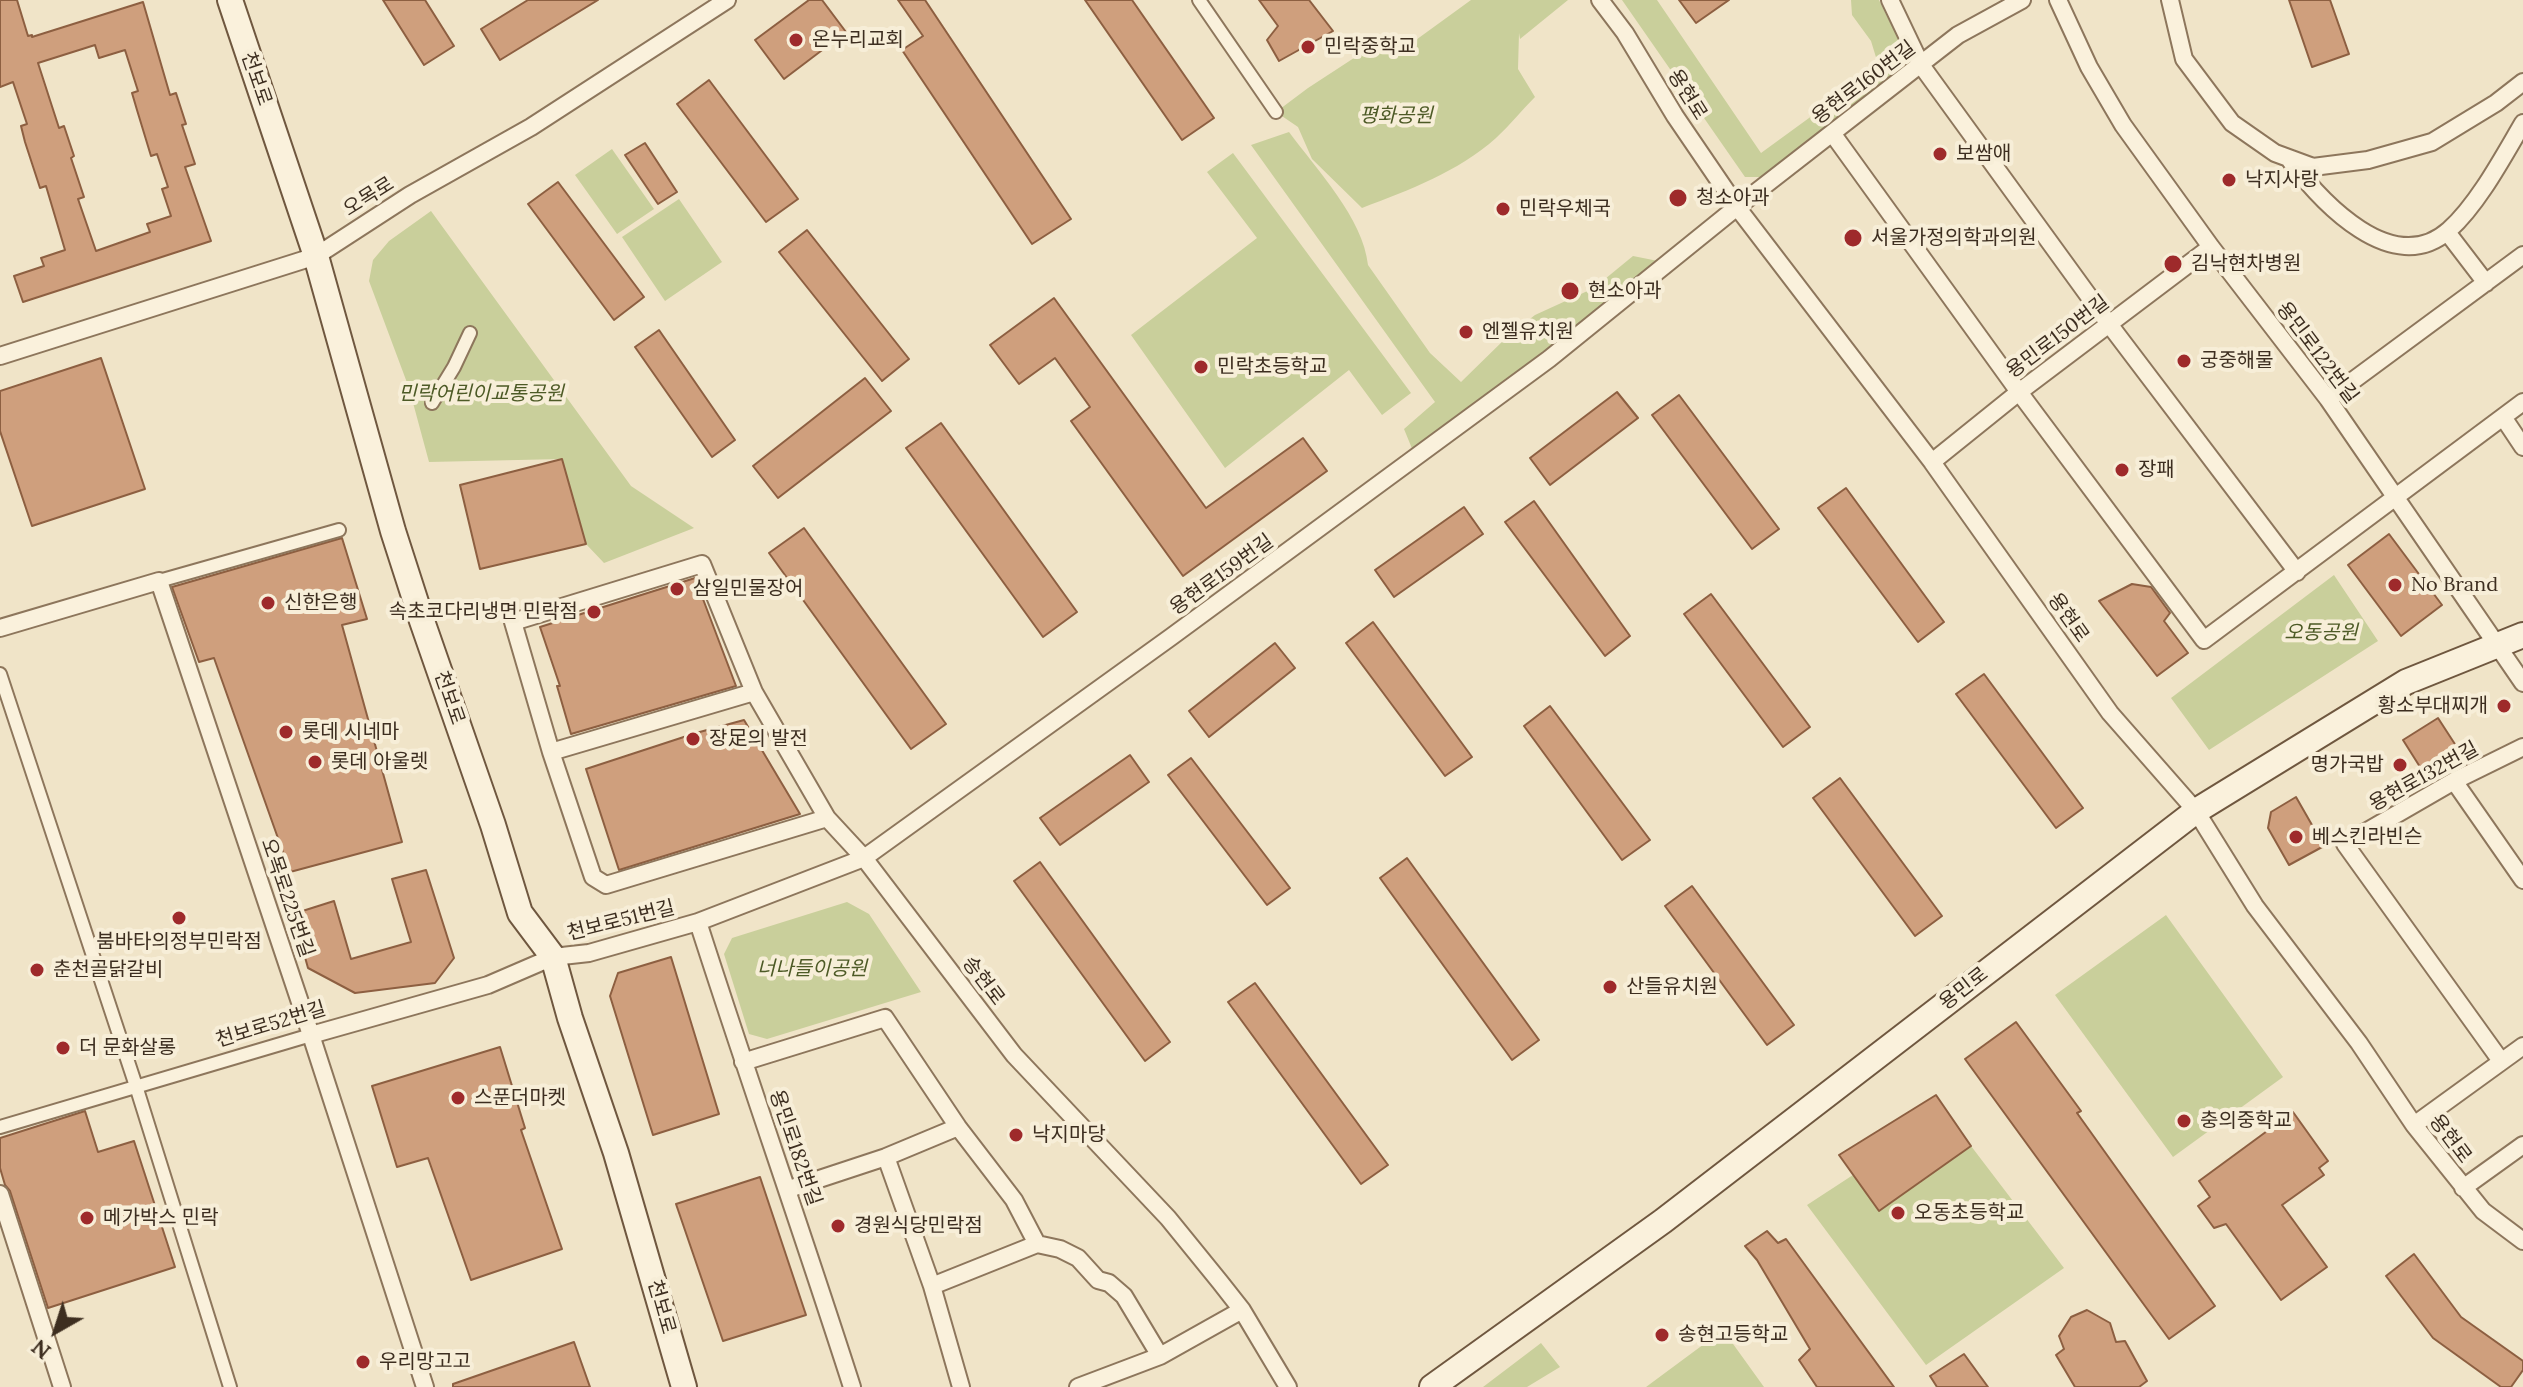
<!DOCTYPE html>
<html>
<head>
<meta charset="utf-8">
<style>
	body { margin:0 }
	#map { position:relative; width:2523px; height:1387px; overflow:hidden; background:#f0e4c8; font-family:Lora,serif }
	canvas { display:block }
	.north { position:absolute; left:16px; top:1291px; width:80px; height:80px; -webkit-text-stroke:6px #f7eed8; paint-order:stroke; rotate:219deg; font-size:22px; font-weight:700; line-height:32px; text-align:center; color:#3d2e20 }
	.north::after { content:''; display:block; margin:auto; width:28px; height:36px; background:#3d2e20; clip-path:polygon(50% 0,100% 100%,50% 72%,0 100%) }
</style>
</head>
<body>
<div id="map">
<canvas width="2523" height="1387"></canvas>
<div class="north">N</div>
</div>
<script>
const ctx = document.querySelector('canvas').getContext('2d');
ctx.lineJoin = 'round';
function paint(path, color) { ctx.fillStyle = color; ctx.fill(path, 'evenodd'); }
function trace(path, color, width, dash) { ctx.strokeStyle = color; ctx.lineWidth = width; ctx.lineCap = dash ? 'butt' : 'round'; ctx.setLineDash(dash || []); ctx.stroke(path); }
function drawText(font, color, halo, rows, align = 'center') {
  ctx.font = font + ' Lora,"Noto Sans KR",serif'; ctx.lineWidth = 8; ctx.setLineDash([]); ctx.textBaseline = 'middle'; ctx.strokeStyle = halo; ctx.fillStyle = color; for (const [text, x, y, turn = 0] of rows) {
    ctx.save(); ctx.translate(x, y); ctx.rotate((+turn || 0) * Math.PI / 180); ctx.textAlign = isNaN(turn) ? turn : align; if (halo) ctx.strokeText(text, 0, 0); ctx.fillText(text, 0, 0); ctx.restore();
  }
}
const green = new Path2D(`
	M 1471,0 L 1568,0 L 1520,39 L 1519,33 L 1518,69 L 1535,97 C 1522,110 1510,125 1496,138 C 1458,172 1409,190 1362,208 L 1312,159 L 1298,127 L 1276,112 L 1308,88 L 1377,43 L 1409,45 Z
	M 1622,0 L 1657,0 L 1761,153 L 1879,67 L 1871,41 L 1852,15 L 1851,0 L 1879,0 L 1902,46 L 1901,75 L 1766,177 L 1745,177 Z
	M 1289,132 C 1317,170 1363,218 1368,265 L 1430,353 L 1461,382 L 1508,336 L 1535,315 L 1594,288 L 1633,256 L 1658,261 L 1529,367 L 1413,451 L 1404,429 L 1435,402 L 1251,145 Z
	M 612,149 L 654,209 L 617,234 L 575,175 Z
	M 1233,153 L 1411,393 L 1382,415 L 1349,370 L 1225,468 L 1131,335 L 1257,238 L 1207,172 Z
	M 679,199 L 722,262 L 665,301 L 622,237 Z
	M 431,211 L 631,486 L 694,528 L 604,563 L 586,544 L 562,459 L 429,462 L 409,388 L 369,281 L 373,260 L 389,241 Z
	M 2334,575 L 2378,641 L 2209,750 L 2171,698 Z
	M 847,902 L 869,914 L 921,992 L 767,1039 L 749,1034 L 724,954 L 732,938 Z
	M 2166,915 L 2283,1077 L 2173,1157 L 2055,995 Z
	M 1971,1146 L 2064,1268 L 1926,1365 L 1807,1205 L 1853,1175 L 1879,1210 Z
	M 1723,1330 L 1764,1387 L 1646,1387 Z
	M 1541,1343 L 1560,1367 L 1527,1387 L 1483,1387 Z`);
const building = new Path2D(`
	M 0,0 L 17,0 L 28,36 L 32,35 L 32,37 L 143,2 L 170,95 L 176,93 L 186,124 L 182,125 L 195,164 L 185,167 L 211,241 L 23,302 L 14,276 L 44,266 L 41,258 L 65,250 L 46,186 L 40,188 L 25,142 L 21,126 L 27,124 L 13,82 L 0,87 ZM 95,45 L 99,58 L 125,50 L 138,91 L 132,93 L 137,110 L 151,156 L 157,154 L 168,187 L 162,189 L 171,216 L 147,224 L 150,232 L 96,251 L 78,199 L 84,197 L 71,158 L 74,156 L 64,126 L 59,128 L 38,63 Z
	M 383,0 L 425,0 L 454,46 L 424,65 Z
	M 528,0 L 598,0 L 500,60 L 481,29 Z
	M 809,0 L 822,0 L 846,32 L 784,79 L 755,40 Z
	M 898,0 L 925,0 L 1071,219 L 1032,244 L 902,50 L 923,36 Z
	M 1085,0 L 1132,0 L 1214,118 L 1182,140 Z
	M 1259,0 L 1309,0 L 1333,31 L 1279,61 L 1267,40 L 1278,26 Z
	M 1679,0 L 1729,0 L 1696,23 Z
	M 2289,0 L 2330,0 L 2349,54 L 2312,67 Z
	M 709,80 L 798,199 L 766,222 L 677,104 Z
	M 645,143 L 677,192 L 658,204 L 625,155 Z
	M 558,182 L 644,297 L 614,320 L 528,204 Z
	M 807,230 L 909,359 L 882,381 L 779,252 Z
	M 1054,298 L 1206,508 L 1303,438 L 1327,471 L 1183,576 L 1071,421 L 1090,407 L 1055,358 L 1019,384 L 990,345 Z
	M 659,330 L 735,440 L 712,457 L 635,347 Z
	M 101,358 L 145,489 L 32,526 L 0,431 L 0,391 Z
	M 865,378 L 891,411 L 778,498 L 753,466 Z
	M 1617,392 L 1638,418 L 1550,485 L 1530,458 Z
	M 1679,395 L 1779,529 L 1752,549 L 1652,415 Z
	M 941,423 L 1077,612 L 1043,637 L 906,448 Z
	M 562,459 L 586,544 L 480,569 L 460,485 Z
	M 1846,488 L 1944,622 L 1918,642 L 1818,508 Z
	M 1534,501 L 1630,636 L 1605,656 L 1505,522 Z
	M 1464,507 L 1483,534 L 1394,597 L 1375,570 Z
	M 804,528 L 946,724 L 911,749 L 769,553 Z
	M 2389,534 L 2442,605 L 2401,636 L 2348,565 Z
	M 342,538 L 367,619 L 342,625 L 402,842 L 290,872 L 214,658 L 199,662 L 172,587 Z
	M 695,578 L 736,686 L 571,734 L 557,686 L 560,686 L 540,627 Z
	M 2132,584 L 2151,587 L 2170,613 L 2164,621 L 2188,653 L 2157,676 L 2099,601 Z
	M 1711,594 L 1810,727 L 1783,747 L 1684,614 Z
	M 1373,622 L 1472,757 L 1445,776 L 1346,643 Z
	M 1275,643 L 1295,668 L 1209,737 L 1189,711 Z
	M 1984,674 L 2083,808 L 2056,828 L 1956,694 Z
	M 1550,706 L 1650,840 L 1622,860 L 1524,726 Z
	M 2438,718 L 2462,755 L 2427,778 L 2403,740 Z
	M 744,720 L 800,814 L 619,870 L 586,769 L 696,733 Z
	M 1130,755 L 1149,782 L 1060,845 L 1040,818 Z
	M 1191,758 L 1290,888 L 1267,905 L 1168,775 Z
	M 1840,778 L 1942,916 L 1915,936 L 1813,798 Z
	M 2296,797 L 2324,846 L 2289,865 L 2268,828 L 2271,812 Z
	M 1407,858 L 1539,1040 L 1512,1060 L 1380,878 Z
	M 1040,862 L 1170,1042 L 1145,1061 L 1014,881 Z
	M 426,870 L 454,958 L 435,983 L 355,993 L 308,968 L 293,914 L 334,901 L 351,959 L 411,942 L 392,879 Z
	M 1692,886 L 1794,1025 L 1767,1045 L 1665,906 Z
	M 671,957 L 719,1114 L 653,1135 L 610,996 L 618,973 Z
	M 1255,983 L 1388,1165 L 1361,1184 L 1228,1002 Z
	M 2016,1022 L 2081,1111 L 2077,1113 L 2215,1306 L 2169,1339 L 1965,1059 Z
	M 500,1047 L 525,1128 L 521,1130 L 562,1249 L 471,1280 L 428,1158 L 397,1167 L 372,1086 Z
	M 1936,1095 L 1971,1146 L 1879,1211 L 1839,1155 Z
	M 85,1111 L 98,1152 L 134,1141 L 175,1267 L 48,1308 L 10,1191 L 5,1185 L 0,1168 L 0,1138 Z
	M 2293,1112 L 2328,1161 L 2319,1168 L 2324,1175 L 2282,1205 L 2327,1267 L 2281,1300 L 2226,1224 L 2214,1228 L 2198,1206 L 2210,1197 L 2199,1181 Z
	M 760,1177 L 806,1315 L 723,1341 L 676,1204 Z
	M 1767,1231 L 1778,1243 L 1786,1239 L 1894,1387 L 1817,1387 L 1799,1360 L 1810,1349 L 1757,1260 L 1745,1246 Z
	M 2414,1254 L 2461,1317 L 2523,1361 L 2523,1370 L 2511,1387 L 2501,1387 L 2433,1338 L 2386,1276 Z
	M 2087,1310 L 2110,1323 L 2116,1342 L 2125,1341 L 2147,1381 L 2139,1387 L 2075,1387 L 2056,1355 L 2064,1349 L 2059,1336 L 2071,1317 Z
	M 574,1342 L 590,1387 L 453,1387 L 453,1384 Z
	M 1964,1354 L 1988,1387 L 1937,1387 L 1930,1376 Z`);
const pedestrian = new Path2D(`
	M 1199,0 L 1276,112
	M 432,403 L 454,367 L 470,333
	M 159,581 L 339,530
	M 0,674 L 136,1086 L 230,1387
	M 0,1127 L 311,1035`);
const minor = new Path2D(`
	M 1600,0 L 1625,33 L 1675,116 L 1737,207 L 1932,462 L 2110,713 L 2196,811 L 2255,906 L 2359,1043 L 2414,1125 L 2483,1211 L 2523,1241
	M 1890,0 L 1921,65 L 2109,324 L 2297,572
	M 2058,0 L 2089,67 L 2123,125 L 2211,247 L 2328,399 L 2523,683
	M 2170,0 L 2184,59 L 2232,123 L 2275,153 L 2313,167 L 2368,160 L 2432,142 L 2496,103 L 2523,82
	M 1832,133 L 2019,392 L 2204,640 L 2523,402
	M 2289,159 C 2321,202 2393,280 2449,230 C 2478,204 2503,157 2523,123
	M 2447,232 L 2486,283
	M 0,356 L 316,256 L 410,195 L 531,127 L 727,0
	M 2328,399 L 2523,255
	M 2503,417 L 2523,447
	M 1932,462 L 2019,392 L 2211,247
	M 0,628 L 159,581 L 311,1035 L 425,1387
	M 551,752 L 754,692
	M 2454,781 L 2523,880
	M 827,818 L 606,885 L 593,877 L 551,752 L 513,622 L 702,564 L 754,692 L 827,818 L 864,858 L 1014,1055 L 1168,1218 L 1220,1282 L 1242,1310 L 1288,1387
	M 698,922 C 748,1078 802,1231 852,1387
	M 311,1035 L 488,985 L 553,957 L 589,953 L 698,922 L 864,858 L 1171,637 L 1549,359 L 1737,207 L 1958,35 L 2022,0
	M 2501,1061 L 2345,844 L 2454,781 L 2523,747
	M 743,1062 L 885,1018 L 958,1127 L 1014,1200 L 1037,1244 L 1060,1249 L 1078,1258 L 1098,1280 L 1109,1283 L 1124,1296 L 1160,1356
	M 2414,1125 L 2523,1046
	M 886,1157 L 932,1286 L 961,1387
	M 2463,1188 L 2523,1145
	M 789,1189 L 886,1157 L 958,1127
	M 0,1194 L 62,1387
	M 932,1286 L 1037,1244
	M 1078,1387 L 1160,1356 L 1242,1310`);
const secondary = new Path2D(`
	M 230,0 L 316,256 L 393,531 L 422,621 L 493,825 L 520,913 L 553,957 L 570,1018 L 616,1153 L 684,1387
	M 1432,1387 L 1663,1221 L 2196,811 L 2406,682 L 2523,635`);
const markers = [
	[796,40,8,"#9e2a2b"],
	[1308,47,8,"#9e2a2b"],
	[1940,154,8,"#9e2a2b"],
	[2229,180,8,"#9e2a2b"],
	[1678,198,10,"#9e2a2b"],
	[1503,209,8,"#9e2a2b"],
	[1853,238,10,"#9e2a2b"],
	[2173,264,10,"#9e2a2b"],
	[1570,291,10,"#9e2a2b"],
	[1466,332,8,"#9e2a2b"],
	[2184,361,8,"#9e2a2b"],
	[1201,367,8,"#9e2a2b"],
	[2122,470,8,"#9e2a2b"],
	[2395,585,8,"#9e2a2b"],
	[677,589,8,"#9e2a2b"],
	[268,603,8,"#9e2a2b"],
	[594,612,8,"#9e2a2b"],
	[2504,706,8,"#9e2a2b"],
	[286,732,8,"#9e2a2b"],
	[693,739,8,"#9e2a2b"],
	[315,762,8,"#9e2a2b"],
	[2400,765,8,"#9e2a2b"],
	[2296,837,8,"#9e2a2b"],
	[179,918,8,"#9e2a2b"],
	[37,970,8,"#9e2a2b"],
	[1610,987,8,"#9e2a2b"],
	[63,1048,8,"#9e2a2b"],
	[458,1098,8,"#9e2a2b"],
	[2184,1121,8,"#9e2a2b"],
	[1016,1135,8,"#9e2a2b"],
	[1898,1213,8,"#9e2a2b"],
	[87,1218,8,"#9e2a2b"],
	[838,1226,8,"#9e2a2b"],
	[1662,1335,8,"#9e2a2b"],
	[363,1362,8,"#9e2a2b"]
];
const poiNames = [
	["온누리교회",812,40],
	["민락중학교",1324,47],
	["보쌈애",1956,154],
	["낙지사랑",2245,180],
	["청소아과",1696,198],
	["민락우체국",1519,209],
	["서울가정의학과의원",1871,238],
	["김낙현차병원",2191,264],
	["현소아과",1588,291],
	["엔젤유치원",1482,332],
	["궁중해물",2200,361],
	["민락초등학교",1217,367],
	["장패",2138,470],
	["No Brand",2411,585],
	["삼일민물장어",693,589],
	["신한은행",284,603],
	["속초코다리냉면 민락점",578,612,"right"],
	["황소부대찌개",2488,706,"right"],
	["롯데 시네마",302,732],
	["장足의 발전",709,739],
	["롯데 아울렛",331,762],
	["명가국밥",2384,765,"right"],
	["베스킨라빈슨",2312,837],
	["붐바타의정부민락점",179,942,"center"],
	["춘천골닭갈비",53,970],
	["산들유치원",1626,987],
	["더 문화살롱",79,1048],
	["스푼더마켓",474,1098],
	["충의중학교",2200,1121],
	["낙지마당",1032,1135],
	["오동초등학교",1914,1213],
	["메가박스 민락",103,1218],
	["경원식당민락점",854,1226],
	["송현고등학교",1678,1335],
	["우리망고고",379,1362]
];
const streetNames = [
	["천보로",256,79,71],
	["용현로160번길",1864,83,-37],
	["용현로",1687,95,58],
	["오목로",369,197,-32],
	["용민로150번길",2058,337,-37],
	["용민로122번길",2317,353,53],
	["용현로159번길",1222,575,-36],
	["용현로",2068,618,55],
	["천보로",449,698,71],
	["용현로132번길",2424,777,-29],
	["오목로225번길",287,898,71],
	["천보로51번길",621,921,-14],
	["송현로",983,981,53],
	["용민로",1964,989,-38],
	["천보로52번길",271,1025,-17],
	["용현로",2450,1139,53],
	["용민로182번길",795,1148,71],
	["천보로",661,1307,74]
];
const parkNames = [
	["평화공원",1396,116],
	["민락어린이교통공원",481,394],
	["오동공원",2321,633],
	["너나들이공원",812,969]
];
paint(green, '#c9cf9b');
paint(building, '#cf9f7d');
trace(building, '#8d5f41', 2);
trace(pedestrian, '#8d765c', 16);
trace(minor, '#8d765c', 20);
trace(secondary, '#6f573f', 28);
trace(pedestrian, '#faf1dc', 12);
trace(minor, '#faf1dc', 16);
trace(secondary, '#faf1dc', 24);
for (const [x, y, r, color] of markers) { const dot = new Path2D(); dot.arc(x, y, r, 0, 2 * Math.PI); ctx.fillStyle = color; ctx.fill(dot); trace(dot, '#f7eed8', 3); }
drawText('20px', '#3d2e20', '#f7eed8', poiNames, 'left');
drawText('20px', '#3d2e20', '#f7eed8', streetNames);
drawText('italic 20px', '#4d5a26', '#f7eed8', parkNames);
</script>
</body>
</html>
